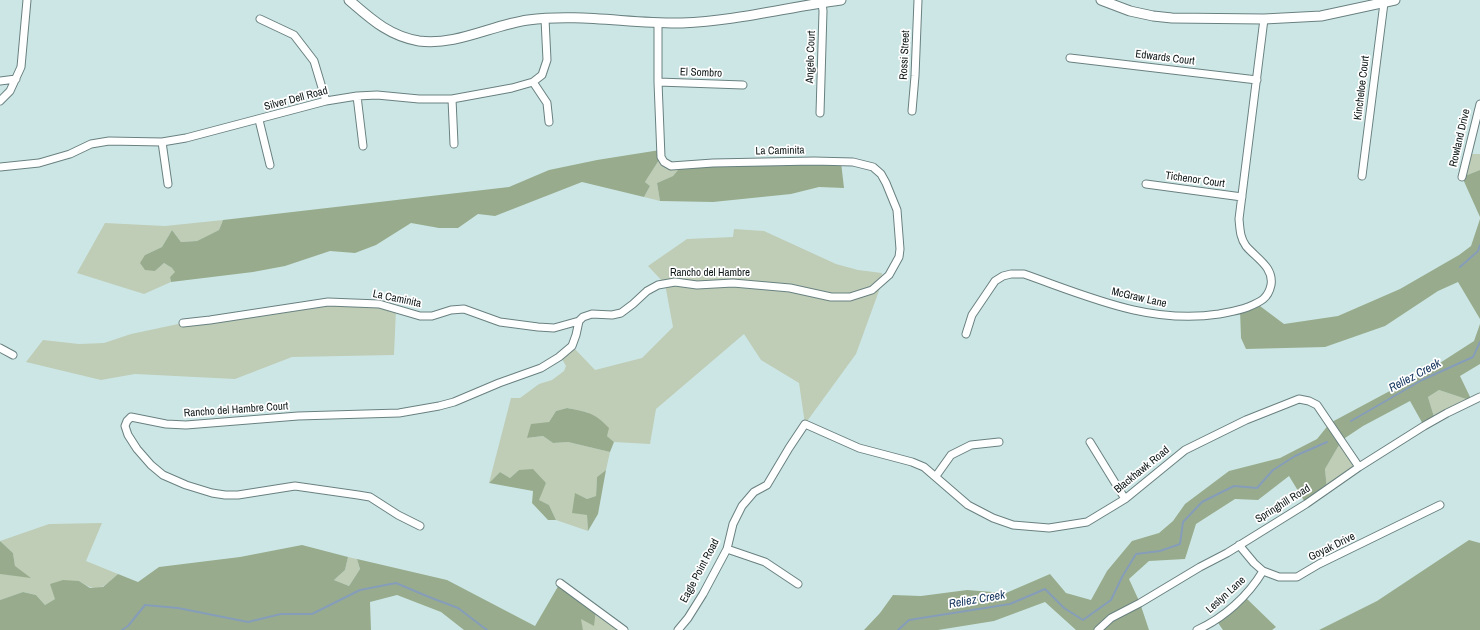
<!DOCTYPE html>
<html>
<head>
<meta charset="utf-8">
<style>
	body { margin:0 }
	canvas { display:block; background:#cce6e5 }
</style>
</head>
<body>
<canvas width="1480" height="630"></canvas>
<script>
const ctx = document.querySelector('canvas').getContext('2d');
ctx.lineJoin = 'round';
function paint(path, color) { ctx.fillStyle = color; ctx.fill(path, 'evenodd'); }
function trace(path, color, width, dash) { ctx.strokeStyle = color; ctx.lineWidth = width; ctx.lineCap = dash ? 'butt' : 'round'; ctx.setLineDash(dash || []); ctx.stroke(path); }
function drawText(font, color, halo, rows, align = 'center') {
  ctx.font = font + ' "Archivo Narrow",sans-serif'; ctx.lineWidth = 3.5; ctx.setLineDash([]); ctx.textBaseline = 'middle'; ctx.strokeStyle = halo; ctx.fillStyle = color; for (const [text, x, y, turn = 0] of rows) {
    ctx.save(); ctx.translate(x, y); ctx.rotate((+turn || 0) * Math.PI / 180); ctx.textAlign = isNaN(turn) ? turn : align; if (halo) ctx.strokeText(text, 0, 0); ctx.fillText(text, 0, 0); ctx.restore();
  }
}
const green = new Path2D(`
	M 1468,154 L 1480,154 L 1480,170 L 1462,177 Z
	M 661,157 L 664,162 L 682,165 L 673,176 L 657,183 L 660,201 L 644,197 L 650,186 L 645,182 Z
	M 223,220 L 219,230 L 197,241 L 181,242 L 172,230 L 162,247 L 145,255 L 155,271 L 164,263 L 172,268 L 176,272 L 170,277 L 171,282 L 144,294 L 77,273 L 105,223 L 165,226 Z
	M 734,229 L 764,231 L 836,264 L 858,270 L 882,273 L 880,288 L 856,354 L 805,424 L 799,383 L 761,360 L 744,334 L 656,409 L 650,444 L 614,442 L 607,436 L 587,412 L 567,408 L 556,411 L 549,422 L 528,438 L 543,436 L 553,443 L 568,442 L 610,452 L 606,470 L 597,477 L 596,496 L 587,499 L 575,494 L 587,515 L 588,531 L 556,520 L 549,505 L 538,500 L 546,483 L 519,470 L 510,478 L 500,472 L 489,483 L 511,398 L 520,398 L 539,384 L 552,380 L 564,371 L 566,366 L 562,359 L 575,349 L 595,370 L 642,358 L 673,327 L 665,284 L 648,266 L 687,239 L 733,237 Z
	M 328,302 L 396,309 L 394,355 L 292,357 L 235,379 L 135,374 L 101,380 L 26,362 L 43,340 L 79,344 L 104,343 L 131,334 L 183,323 Z
	M 1439,390 L 1472,401 L 1435,420 L 1428,397 Z
	M 1342,440 L 1359,467 L 1327,490 L 1325,469 Z
	M 102,523 L 86,561 L 118,574 C 102,588 99,594 79,581 L 55,599 L 45,605 L 36,595 L 23,592 L 0,600 L 0,574 L 15,566 L 13,553 L 0,541 L 49,524 Z
	M 348,557 L 357,559 L 360,569 L 349,586 L 334,580 L 345,570 Z
	M 596,609 L 624,630 L 583,630 L 580,618 Z`);
const forest = new Path2D(`
	M 660,150 L 661,157 L 645,182 L 650,186 L 644,197 L 582,182 L 495,216 L 478,214 L 458,228 L 439,228 L 411,223 L 376,245 L 355,253 L 330,251 L 285,266 L 253,272 L 171,282 L 170,277 L 175,272 L 172,268 L 164,263 L 155,271 L 145,270 L 140,263 L 145,255 L 162,247 L 172,230 L 181,242 L 197,241 L 219,230 L 223,220 L 509,187 L 549,170 L 597,160 Z
	M 841,162 L 844,188 L 819,187 L 791,194 L 713,202 L 660,201 L 657,183 L 673,176 L 682,165 Z
	M 1480,170 L 1480,217 L 1462,177 Z
	M 1480,219 L 1480,319 L 1458,282 L 1438,291 L 1385,326 L 1325,347 L 1246,349 L 1241,338 L 1240,310 L 1256,303 L 1284,324 L 1338,316 L 1400,289 L 1459,255 L 1471,246 Z
	M 1480,324 L 1480,364 L 1460,376 L 1472,401 L 1439,390 L 1428,397 L 1435,420 L 1424,426 L 1410,401 L 1363,426 L 1342,440 L 1325,469 L 1327,490 L 1306,504 L 1289,476 L 1258,500 L 1235,499 L 1196,524 L 1185,559 L 1149,561 L 1129,579 L 1140,603 L 1149,630 L 1076,630 L 1045,602 L 994,621 L 938,630 L 864,630 L 880,613 L 893,595 L 921,596 L 967,590 L 1006,593 L 1050,574 L 1066,593 L 1091,600 L 1107,571 L 1132,541 L 1159,533 L 1173,521 L 1185,504 L 1229,471 L 1280,458 L 1317,439 L 1330,423 L 1429,370 L 1474,341 Z
	M 567,408 C 587,412 594,412 609,428 L 607,436 L 614,442 L 610,452 L 568,442 L 553,443 L 543,436 L 527,438 L 531,424 L 549,422 L 556,411 Z
	M 533,469 L 546,483 L 539,500 L 549,505 L 556,520 L 548,520 L 532,503 L 533,491 L 489,483 L 500,472 L 510,478 L 519,470 Z
	M 606,470 L 598,514 L 588,531 L 587,515 L 572,513 L 575,493 L 587,499 L 596,496 L 597,477 Z
	M 1469,540 L 1480,543 L 1480,630 L 1319,630 L 1377,601 Z
	M 0,541 L 13,553 L 15,566 L 31,578 L 0,574 Z
	M 302,545 L 348,557 L 345,570 L 334,580 L 349,586 L 360,569 L 357,559 L 447,580 L 535,626 L 560,583 L 596,609 L 594,626 L 581,619 L 583,630 L 464,630 L 441,612 L 397,595 L 370,602 L 371,630 L 0,630 L 0,600 L 23,592 L 36,595 L 45,605 L 55,599 L 50,584 L 63,580 L 79,581 L 90,588 L 103,587 L 118,574 L 138,582 L 159,567 L 240,557 Z
	M 1244,596 L 1276,627 L 1272,630 L 1223,630 L 1216,620 Z`);
const stream = new Path2D(`
	M 1460,267 L 1478,251 L 1480,245
	M 1351,421 L 1422,380 L 1473,357 L 1480,342
	M 122,630 L 128,626 L 145,605 L 178,608 L 248,622 L 281,614 L 312,614 L 360,590 L 396,583 L 429,597 L 458,608 L 487,630
	M 898,630 L 909,620 L 1010,604 L 1045,589 L 1064,608 L 1083,620 L 1111,600 L 1122,577 L 1136,554 L 1160,551 L 1180,544 L 1183,522 L 1202,502 L 1234,486 L 1257,488 L 1273,470 L 1295,456 L 1327,442`);
const street = new Path2D(`
	M 260,19 L 294,35 L 314,61 L 326,101
	M 1070,58 L 1257,80
	M 0,81 L 16,79
	M 533,82 L 547,103 L 549,122
	M 658,82 L 743,85
	M 357,96 L 363,146
	M 452,99 L 454,144
	M 0,101 L 10,91 L 21,67 L 27,0
	M 912,111 L 915,76 L 918,0
	M 820,113 L 823,11 L 822,3
	M 259,120 L 270,165
	M 162,142 L 168,184
	M 0,167 L 39,163 L 70,154 L 91,144 L 109,141 L 162,142 L 186,138 L 326,101 L 357,96 L 377,95 L 419,99 L 452,99 L 512,88 L 533,82 L 542,75 L 547,60 L 545,19
	M 1362,176 L 1384,3
	M 1462,177 L 1480,104
	M 1146,184 L 1242,197
	M 183,323 L 210,320 L 328,302 L 379,304 L 420,316 L 432,316 L 451,310 L 464,309 L 500,322 L 538,327 L 554,328 L 579,321
	M 966,334 L 972,315 L 995,281 L 1003,276 L 1011,274 L 1024,274 C 1087,296 1150,325 1219,314 C 1229,312 1238,311 1248,307 C 1260,302 1268,299 1271,285 C 1274,267 1256,258 1246,246 C 1240,238 1240,229 1239,219 L 1264,19
	M 0,348 L 13,355
	M 1090,442 L 1125,499
	M 936,476 L 951,455 L 971,445 L 999,442
	M 420,526 L 398,515 L 370,497 L 358,495 L 295,486 L 238,495 L 225,495 L 212,493 L 186,485 L 163,475 L 151,465 L 137,449 L 128,435 L 125,426 L 127,421 L 131,417 L 166,424 L 186,425 L 298,416 L 399,413 L 439,406 L 454,402 L 499,383 L 541,368 L 559,357 L 572,346 L 576,335 L 579,321 L 583,317 L 592,314 L 612,315 L 621,313 L 633,304 L 647,291 L 658,285 L 675,282 L 697,285 L 733,283 L 790,288 L 831,297 L 850,297 L 872,290 L 889,275 L 899,257 L 900,249 L 897,210 L 886,183 L 881,174 L 873,167 L 853,162 L 814,161 L 713,163 L 671,166 L 664,162 L 661,157 L 658,82 L 658,23
	M 1239,545 L 1254,563 L 1263,571 L 1279,577 L 1297,577 L 1319,564 L 1440,505
	M 727,549 L 765,562 L 798,584
	M 560,583 L 624,630
	M 678,630 L 688,618 L 703,594 L 727,549 L 733,524 L 742,506 L 754,492 L 767,485 L 789,448 L 805,424 L 859,448 L 912,462 L 924,467 L 968,505 L 993,518 L 1013,525 L 1049,528 L 1087,522 L 1125,499 L 1185,450 L 1246,420 L 1299,399 L 1309,401 L 1317,405 L 1359,467
	M 1098,630 L 1111,618 L 1140,603 L 1200,567 L 1227,553 L 1306,504 L 1359,467 L 1424,426 L 1447,413 L 1480,397
	M 1197,630 C 1224,618 1248,596 1263,571`);
const secondary = new Path2D(`
	M 349,0 C 371,19 389,36 419,41 C 456,46 492,25 528,20 C 579,13 631,24 682,23 C 736,21 788,7 841,0
	M 1101,0 L 1130,11 L 1153,16 L 1172,18 L 1264,19 L 1321,16 L 1395,0`);
const streetNames = [
	["Rossi Street",905,55,-87],
	["Angelo Court",811,57,-88],
	["Edwards Court",1165,58,7],
	["El Sombro",701,73,2],
	["Kincheloe Court",1362,88,-83],
	["Silver Dell Road",296,99,-15],
	["Rowland Drive",1460,138,-77],
	["La Caminita",780,151,-1],
	["Tichenor Court",1195,180,8],
	["Rancho del Hambre",710,273],
	["McGraw Lane",1139,298,13],
	["La Caminita",397,299,12],
	["Rancho del Hambre Court",236,410,-4],
	["Blackhawk Road",1142,470,-39],
	["Springhill Road",1283,504,-32],
	["Goyak Drive",1332,547,-26],
	["Eagle Point Road",700,571,-62],
	["Leslyn Lane",1226,595,-42]
];
const waterNames = [
	["Reliez Creek",1415,376,-28],
	["Reliez Creek",977,600,-10]
];
paint(green, '#bfcdb7');
paint(forest, '#98ac8d');
trace(stream, '#869dba', 2);
trace(street, '#698180', 9);
trace(secondary, '#698180', 11);
trace(street, '#fff', 7);
trace(secondary, '#fff', 9);
drawText('11px', '#0e1717', '#fff', streetNames);
drawText('italic 12px', '#1a3a62', '#fff', waterNames);
</script>
</body>
</html>
